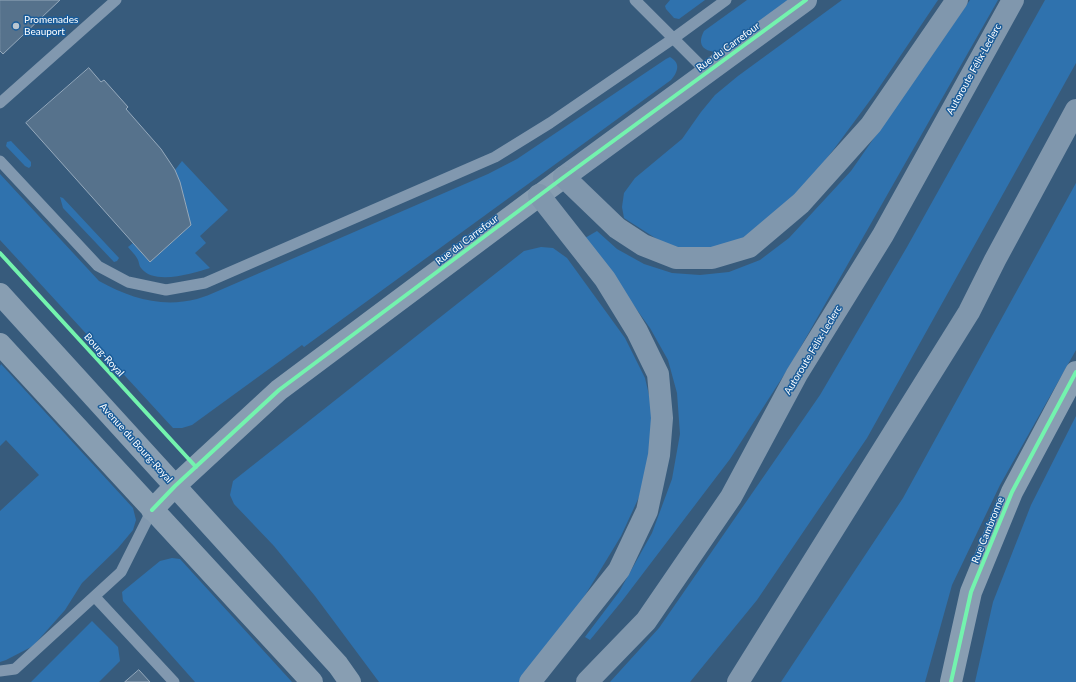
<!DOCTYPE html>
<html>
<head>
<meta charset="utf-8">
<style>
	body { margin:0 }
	canvas { display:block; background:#375b7c }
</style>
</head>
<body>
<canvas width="1076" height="682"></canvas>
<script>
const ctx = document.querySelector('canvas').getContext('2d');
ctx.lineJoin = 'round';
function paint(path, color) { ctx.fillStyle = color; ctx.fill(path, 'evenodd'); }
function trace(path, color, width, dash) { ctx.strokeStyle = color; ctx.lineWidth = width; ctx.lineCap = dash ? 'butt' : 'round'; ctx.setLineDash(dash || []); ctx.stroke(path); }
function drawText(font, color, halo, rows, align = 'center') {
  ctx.font = font + ' Lato,sans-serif'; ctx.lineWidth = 3; ctx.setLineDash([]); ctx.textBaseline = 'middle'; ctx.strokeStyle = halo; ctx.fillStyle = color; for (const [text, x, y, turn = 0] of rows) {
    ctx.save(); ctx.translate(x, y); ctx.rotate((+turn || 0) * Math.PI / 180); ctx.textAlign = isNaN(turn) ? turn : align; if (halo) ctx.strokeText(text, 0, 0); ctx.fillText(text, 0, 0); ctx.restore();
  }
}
const green = new Path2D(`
	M 670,0 L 705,0 L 679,19 L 674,18 L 666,9 L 665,6 Z
	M 747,0 L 789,0 L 719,52 C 705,52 696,46 704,31 Z
	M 842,0 L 938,0 L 874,95 L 834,149 L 797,196 L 759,228 L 734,245 L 690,253 L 663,243 L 624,218 L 622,207 L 624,193 L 635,178 L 682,139 L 701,112 L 715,95 L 738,76 Z
	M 970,0 L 998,0 L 791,364 L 730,459 L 622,601 L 590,640 L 585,637 L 619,592 L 652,533 L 672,479 L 680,434 L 677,393 L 668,360 L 650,328 L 585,238 L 597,231 L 617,249 L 644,264 L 672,273 L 700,275 L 729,272 L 760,260 L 789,238 L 851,171 Z
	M 1045,0 L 1076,0 L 1076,63 L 867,438 L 757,600 L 690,682 L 610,682 L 659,628 L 820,395 L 907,247 Z
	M 670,57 C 681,63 678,72 671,80 L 304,347 L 302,345 L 192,425 L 182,428 L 173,428 L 0,240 L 0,174 L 99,281 C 130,298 161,308 197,299 C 204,297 211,294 218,291 L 488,174 L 517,159 L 666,59 Z
	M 11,141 L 31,162 L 31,166 L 29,168 L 25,166 L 6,146 L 7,142 Z
	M 182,161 L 228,210 L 200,236 L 206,243 L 195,253 L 210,268 C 194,273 154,286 141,268 C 139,266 139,262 138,260 C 136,255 131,251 128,247 L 133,243 L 150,262 L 191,225 L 183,193 L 175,170 Z
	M 1076,183 L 1076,350 L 1000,485 L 952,585 L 925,682 L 781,682 L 903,498 Z
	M 60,197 L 63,198 L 119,258 L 117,261 L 114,262 L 63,208 Z
	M 541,247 L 553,248 L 567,258 L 625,338 L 645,378 L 653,412 L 653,451 L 639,497 L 621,536 L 567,625 L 519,682 L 379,682 L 315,596 L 274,546 L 234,504 L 230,495 L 233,481 L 524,251 Z
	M 1,364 L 133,508 L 136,520 L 133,530 L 118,548 L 82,583 L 65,610 L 33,646 L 6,660 L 0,662 L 0,511 L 39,475 L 6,440 L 0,446 L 0,366 Z
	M 1076,416 L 1076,682 L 975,682 L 993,602 L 1031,505 Z
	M 172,558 L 180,559 L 292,682 L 195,682 L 123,601 L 122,592 L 160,561 Z
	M 92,621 L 118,647 L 120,661 L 99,682 L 31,682 Z`);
const building = new Path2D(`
	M 0,0 L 60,0 L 3,54 L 0,51 Z
	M 89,68 L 101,82 L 104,80 L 128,107 L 126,109 L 161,149 L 175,170 L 180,182 L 191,225 L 150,262 L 26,123 Z
	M 139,670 L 150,682 L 125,682 Z`);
const lane = new Path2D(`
	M 635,0 L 707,72
	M 0,103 L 116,0
	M 0,161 L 98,266 L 128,282 L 166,290 L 205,283 L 495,157 L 550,123 L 674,38 L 726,0
	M 95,597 L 174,682
	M 0,671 L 15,669 L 121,572 L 152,510`);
const street = new Path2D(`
	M 564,177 L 806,0`);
const secondary = new Path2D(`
	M 0,294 L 338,665 L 350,682
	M 0,344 L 312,682
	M 152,510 L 175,486 L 279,390 L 564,177
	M 951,682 L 971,592 L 1012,492 L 1076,372`);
const highway = new Path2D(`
	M 564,177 L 617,228 L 643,245 L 676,258 L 712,258 L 749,247 L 801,203 L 871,125 L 957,0
	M 530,682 L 619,570 L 647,511 L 659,455 L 662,418 L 658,374 L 637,331 L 605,279 L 539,195
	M 587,682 L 646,621 L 731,497 L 797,374 L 883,235 L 1013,0
	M 738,682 L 969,312 L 995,260 L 1076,110`);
const cycleway = new Path2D(`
	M 0,253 L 196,467
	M 152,510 L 175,486 L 279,390 L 564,177 L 806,0
	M 951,682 L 971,592 L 1012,492 L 1076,372`);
const markers = [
	[16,26,4,"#b9c6d1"]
];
const poiNames = [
	["Promenades",24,20],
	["Beauport",24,32]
];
const streetNames = [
	["Rue du Carrefour",728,47,-36],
	["Autoroute Félix-Leclerc",974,69,-61],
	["Rue du Carrefour",467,240,-37],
	["Autoroute Félix-Leclerc",813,350,-59],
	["Bourg-Royal",104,355,48],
	["Avenue du Bourg-Royal",136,443,48],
	["Rue Cambronne",988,530,-68]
];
paint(green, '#2f72ae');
paint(building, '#56728c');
trace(building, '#95a9bc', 1);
trace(lane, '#8198af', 11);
trace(street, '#8198af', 22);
trace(secondary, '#889eb2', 22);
trace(highway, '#8097ad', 22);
trace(cycleway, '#73f3ae', 4);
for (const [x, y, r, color] of markers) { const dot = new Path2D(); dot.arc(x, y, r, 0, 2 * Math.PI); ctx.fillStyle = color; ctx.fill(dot); trace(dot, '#1a5c99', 1.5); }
drawText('10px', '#fff', '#1a5c99', poiNames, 'left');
drawText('10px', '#fff', '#1a5c99', streetNames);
</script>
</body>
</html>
